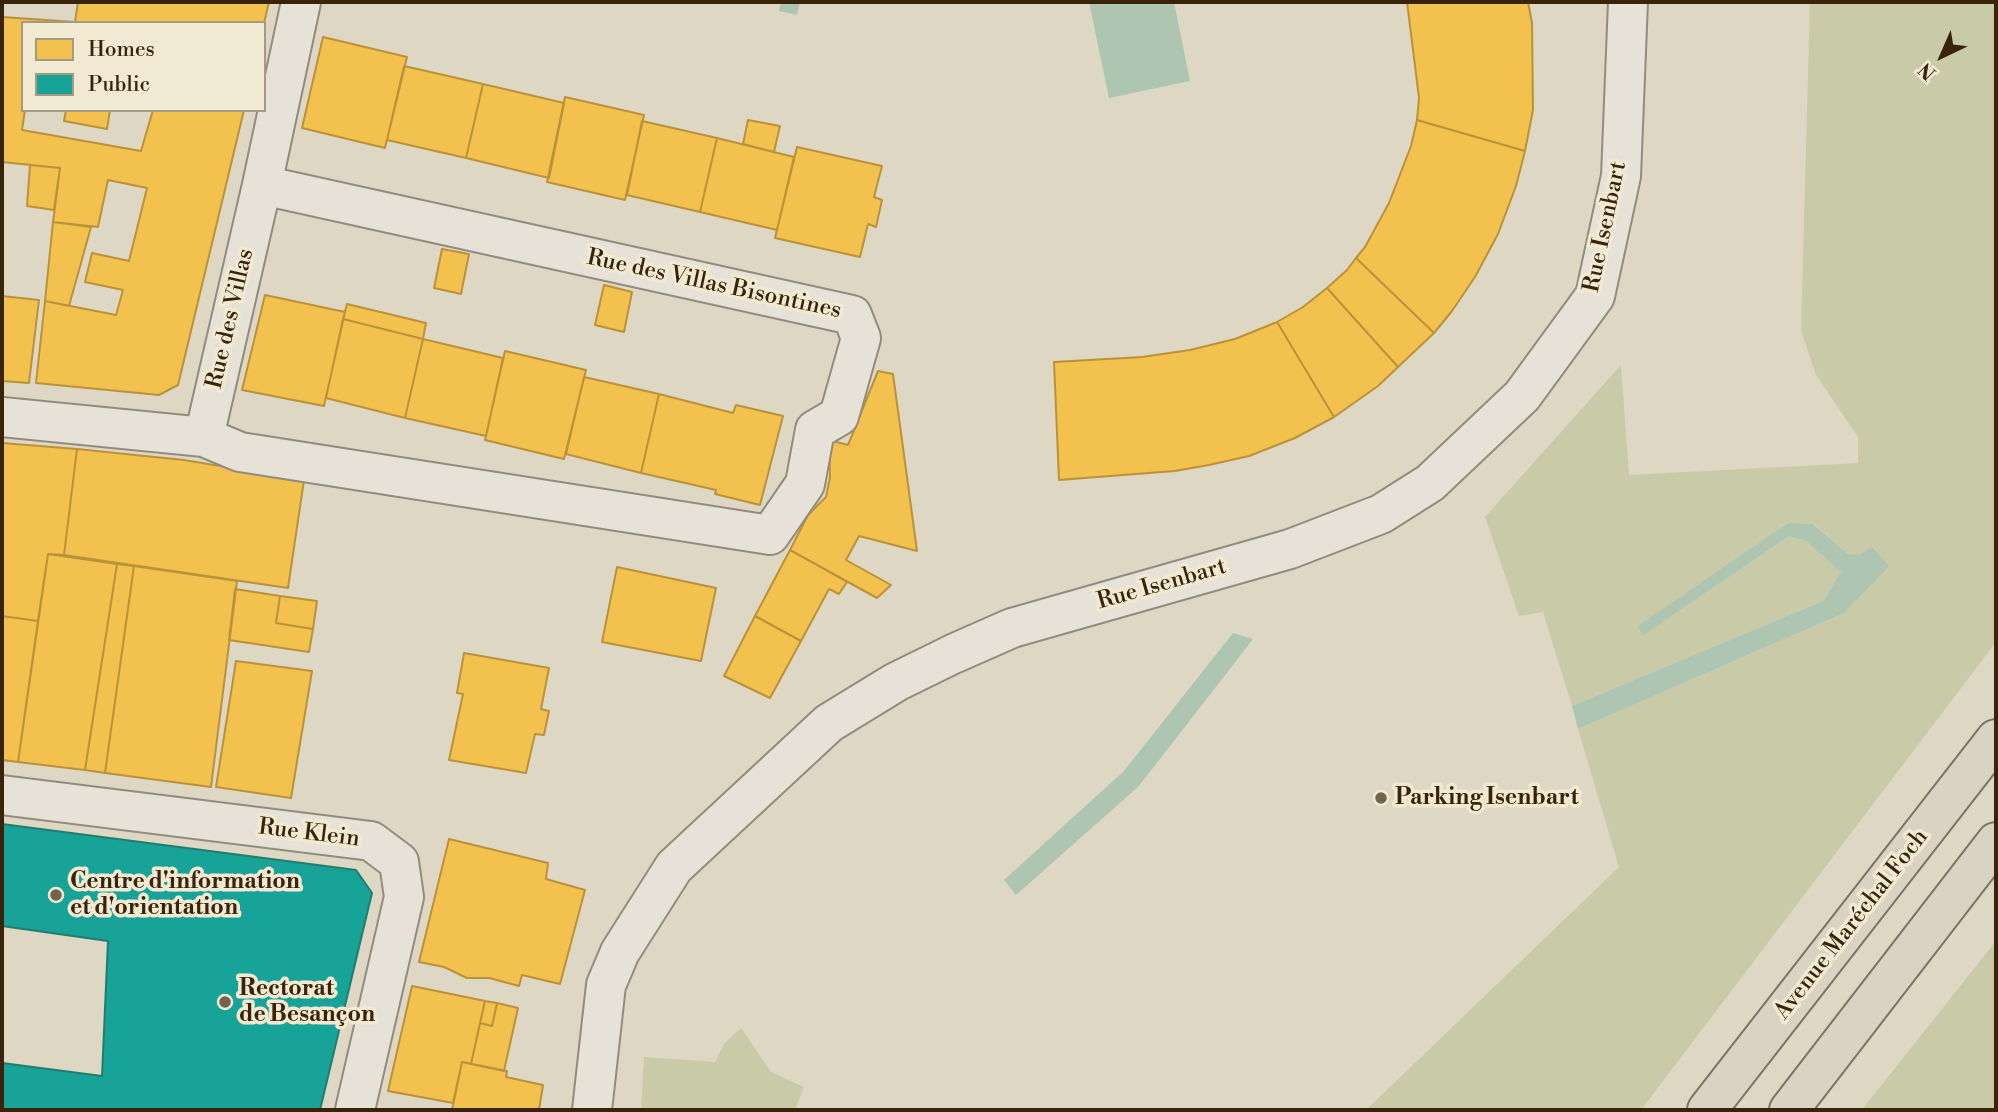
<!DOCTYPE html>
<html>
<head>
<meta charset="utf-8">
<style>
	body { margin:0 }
	#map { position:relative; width:1998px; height:1112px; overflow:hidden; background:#ded7c4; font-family:"Libre Bodoni",serif }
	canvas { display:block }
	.frame { position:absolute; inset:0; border:4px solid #39240b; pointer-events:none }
	.legend { position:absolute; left:21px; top:21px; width:245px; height:91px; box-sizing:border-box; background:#f1e9d2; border:2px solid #a79a82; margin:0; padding:9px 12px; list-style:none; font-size:21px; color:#39240b }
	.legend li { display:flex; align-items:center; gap:14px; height:35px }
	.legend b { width:35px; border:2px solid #a79a82 }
	.north { position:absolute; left:1907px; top:21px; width:70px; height:70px; -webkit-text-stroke:5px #f1e9d2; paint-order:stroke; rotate:224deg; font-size:19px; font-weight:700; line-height:28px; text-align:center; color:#39240b }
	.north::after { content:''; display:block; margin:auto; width:24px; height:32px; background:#39240b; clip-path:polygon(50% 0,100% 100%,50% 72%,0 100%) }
</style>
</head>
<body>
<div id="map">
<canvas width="1998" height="1112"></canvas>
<div class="frame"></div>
<ul class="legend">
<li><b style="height:19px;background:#f2c14e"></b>Homes</li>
<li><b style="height:19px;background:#17a398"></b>Public</li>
</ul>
<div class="north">N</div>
</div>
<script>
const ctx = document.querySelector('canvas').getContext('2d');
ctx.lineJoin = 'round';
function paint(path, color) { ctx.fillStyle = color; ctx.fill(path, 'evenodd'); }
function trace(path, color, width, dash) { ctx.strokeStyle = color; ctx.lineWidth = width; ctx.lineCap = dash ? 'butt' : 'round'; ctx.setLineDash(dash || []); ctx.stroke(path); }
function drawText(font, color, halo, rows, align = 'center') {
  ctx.font = font + ' "Libre Bodoni",serif'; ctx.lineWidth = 7; ctx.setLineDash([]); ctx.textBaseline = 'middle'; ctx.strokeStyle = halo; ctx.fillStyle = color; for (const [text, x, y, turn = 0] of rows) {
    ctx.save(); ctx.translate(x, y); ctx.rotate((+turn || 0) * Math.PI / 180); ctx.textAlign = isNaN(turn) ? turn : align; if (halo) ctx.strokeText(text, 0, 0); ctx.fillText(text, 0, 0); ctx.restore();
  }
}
const green = new Path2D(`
	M 1810,2 L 1996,2 L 1996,642 L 1641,1110 L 1366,1110 L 1619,867 L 1578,729 L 1844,613 L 1859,556 L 1848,554 L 1814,524 L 1787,523 L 1643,635 L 1789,536 L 1806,541 L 1841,572 L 1823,601 L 1572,706 L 1543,612 L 1519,616 L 1485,517 L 1621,365 L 1629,475 L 1858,463 L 1858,437 L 1816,375 L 1801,330 Z
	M 1996,941 L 1996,1110 L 1862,1110 L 1864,1107 Z
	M 741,1028 L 771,1072 L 804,1087 L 795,1110 L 641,1110 L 644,1057 L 715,1062 L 724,1044 Z`);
const water = new Path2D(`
	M 781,2 L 800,2 L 797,15 L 779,11 Z
	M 1089,2 L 1174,2 L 1190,81 L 1109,98 Z
	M 1788,523 L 1813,524 L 1848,554 L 1859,555 L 1872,547 L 1889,566 L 1844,613 L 1578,729 L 1572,706 L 1823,601 L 1841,572 L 1806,541 L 1789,536 L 1642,636 L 1638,626 Z
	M 1233,633 L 1253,639 L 1139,786 L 1016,895 L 1004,880 L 1124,771 Z`);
const homes = new Path2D(`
	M 78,2 L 269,2 L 264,23 L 23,23 L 23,110 L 25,110 L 22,130 L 141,151 L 153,110 L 244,110 L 178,385 L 159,395 L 36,383 L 45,301 L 116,315 L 123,290 L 85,282 L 92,253 L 129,261 L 147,188 L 108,180 L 98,227 L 53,222 L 60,168 L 2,162 L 2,17 L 75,22 Z
	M 1407,2 L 1528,2 L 1532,23 L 1533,110 L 1525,151 L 1417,120 L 1419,98 Z
	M 323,37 L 407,57 L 385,148 L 302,128 Z
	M 404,66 L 483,84 L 466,158 L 387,140 Z
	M 483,84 L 564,103 L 549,178 L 466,158 Z
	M 565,97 L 644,115 L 625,200 L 547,182 Z
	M 66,110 L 110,110 L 107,129 L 64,121 Z
	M 748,120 L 780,126 L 774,152 L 743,144 Z
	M 1417,120 L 1525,151 L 1516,186 L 1498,234 L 1475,277 L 1452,311 L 1434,333 L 1356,258 L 1365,247 L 1389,203 L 1411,146 Z
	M 642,121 L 717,138 L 700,212 L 627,195 Z
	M 717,138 L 794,157 L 777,230 L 700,212 Z
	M 797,147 L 882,166 L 874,197 L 882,200 L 876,227 L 868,224 L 860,257 L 775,238 Z
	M 30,165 L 60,168 L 54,210 L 27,206 Z
	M 53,222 L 91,227 L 69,306 L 45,301 Z
	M 442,249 L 469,254 L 461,294 L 434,288 Z
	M 1356,258 L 1434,333 L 1398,367 L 1327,288 L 1347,270 Z
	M 604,285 L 632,292 L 624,332 L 595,325 Z
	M 1327,288 L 1398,367 L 1378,386 L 1334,417 L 1277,322 L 1303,307 Z
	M 265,295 L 345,312 L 324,406 L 242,390 Z
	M 2,296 L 39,300 L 29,383 L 2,381 Z
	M 347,304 L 426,323 L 423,339 L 343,319 Z
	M 343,319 L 423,339 L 405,418 L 326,398 Z
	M 1277,322 L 1334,417 L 1295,438 L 1249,456 L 1209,465 L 1175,471 L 1059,480 L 1054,362 L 1142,357 L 1190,350 L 1235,339 Z
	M 423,339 L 503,358 L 486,436 L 405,418 Z
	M 505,351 L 586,370 L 564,459 L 485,440 Z
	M 878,371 L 893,374 L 917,551 L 859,536 L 846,560 L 891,585 L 877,598 L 790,550 L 808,515 L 826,497 L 830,477 L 829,440 L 848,445 Z
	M 584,377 L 659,394 L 641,473 L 566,454 Z
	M 659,394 L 733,413 L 736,405 L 783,416 L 760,505 L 715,494 L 716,490 L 641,473 Z
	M 2,443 L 77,449 L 64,555 L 48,554 L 38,621 L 2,616 Z
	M 77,449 L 184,460 L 304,480 L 288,588 L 64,555 Z
	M 790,550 L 847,582 L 839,594 L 829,589 L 801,641 L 755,616 Z
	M 48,554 L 117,564 L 85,770 L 18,762 Z
	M 117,564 L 134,566 L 105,773 L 85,770 Z
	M 134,566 L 237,581 L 211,787 L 105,773 Z
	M 617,567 L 716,588 L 701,661 L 602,642 Z
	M 235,589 L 280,596 L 276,623 L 313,629 L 309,652 L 229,640 Z
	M 280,596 L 317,601 L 313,629 L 276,623 Z
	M 2,616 L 38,621 L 18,762 L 2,760 Z
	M 755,616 L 801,641 L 770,698 L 724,676 Z
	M 464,653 L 549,668 L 541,709 L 549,711 L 544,735 L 535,734 L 526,773 L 449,760 L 463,694 L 457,693 Z
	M 236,661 L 312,671 L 291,798 L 216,787 Z
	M 449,839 L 548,863 L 546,879 L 585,890 L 560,984 L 522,975 L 519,986 L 489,978 L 467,978 L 444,967 L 419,962 Z
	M 412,986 L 485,1001 L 471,1064 L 462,1062 L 453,1103 L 388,1091 Z
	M 485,1001 L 497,1003 L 492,1026 L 480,1023 Z
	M 497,1003 L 518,1008 L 504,1071 L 471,1064 L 480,1023 L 492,1026 Z
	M 462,1062 L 507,1071 L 506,1077 L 543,1085 L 539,1110 L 452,1110 Z`);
const public = new Path2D(`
	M 2,824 L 356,870 L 372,893 L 320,1110 L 2,1110 L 2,1063 L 102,1076 L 108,941 L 2,926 Z`);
const minor = new Path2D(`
	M 2,417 L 204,437 L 262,185 L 301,2
	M 204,437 L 240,452 L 770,535 L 805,484 L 815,430 L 839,416 L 861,338 L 852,315 L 262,185
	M 2,795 L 371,841 L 399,862 L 404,897 L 355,1110
	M 592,1110 L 606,985 L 620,952 L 674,867 L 829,723 L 896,682 L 953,654 L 1012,628 L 1290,549 L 1381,514 L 1430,483 L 1522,396 L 1595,296 L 1621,176 L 1628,2`);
const major = new Path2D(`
	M 1707,1110 L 1996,739
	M 1789,1110 L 1996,842`);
const markers = [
	[1381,798,7,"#73634c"],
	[56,895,7,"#73634c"],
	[225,1002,7,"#73634c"]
];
const streetNames = [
	["Rue Isenbart",1606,227,-78],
	["Rue des Villas Bisontines",714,285,12],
	["Rue des Villas",231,319,-77],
	["Rue Isenbart",1162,585,-16],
	["Rue Klein",309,834,7],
	["Avenue Maréchal Foch",1852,925,-52]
];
const poiNames = [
	["Parking Isenbart",1395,798],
	["Centre d'information",70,882],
	["et d'orientation",70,908],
	["Rectorat",239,989],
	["de Besançon",239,1015]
];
paint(green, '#c9caa7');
paint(water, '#aec5b2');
paint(homes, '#f2c14e');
trace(homes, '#ba923a', 2);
paint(public, '#17a398');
trace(public, '#217d6e', 2);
trace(minor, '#938c7e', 42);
trace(major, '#7b7466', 42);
trace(minor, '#e6e2d8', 38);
trace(major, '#dad3c3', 38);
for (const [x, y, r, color] of markers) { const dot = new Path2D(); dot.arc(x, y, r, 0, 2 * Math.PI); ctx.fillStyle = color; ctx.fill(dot); trace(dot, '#f1e9d2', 2.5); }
drawText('23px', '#39240b', '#f1e9d2', streetNames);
drawText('bold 23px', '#39240b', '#f1e9d2', poiNames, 'left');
</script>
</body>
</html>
